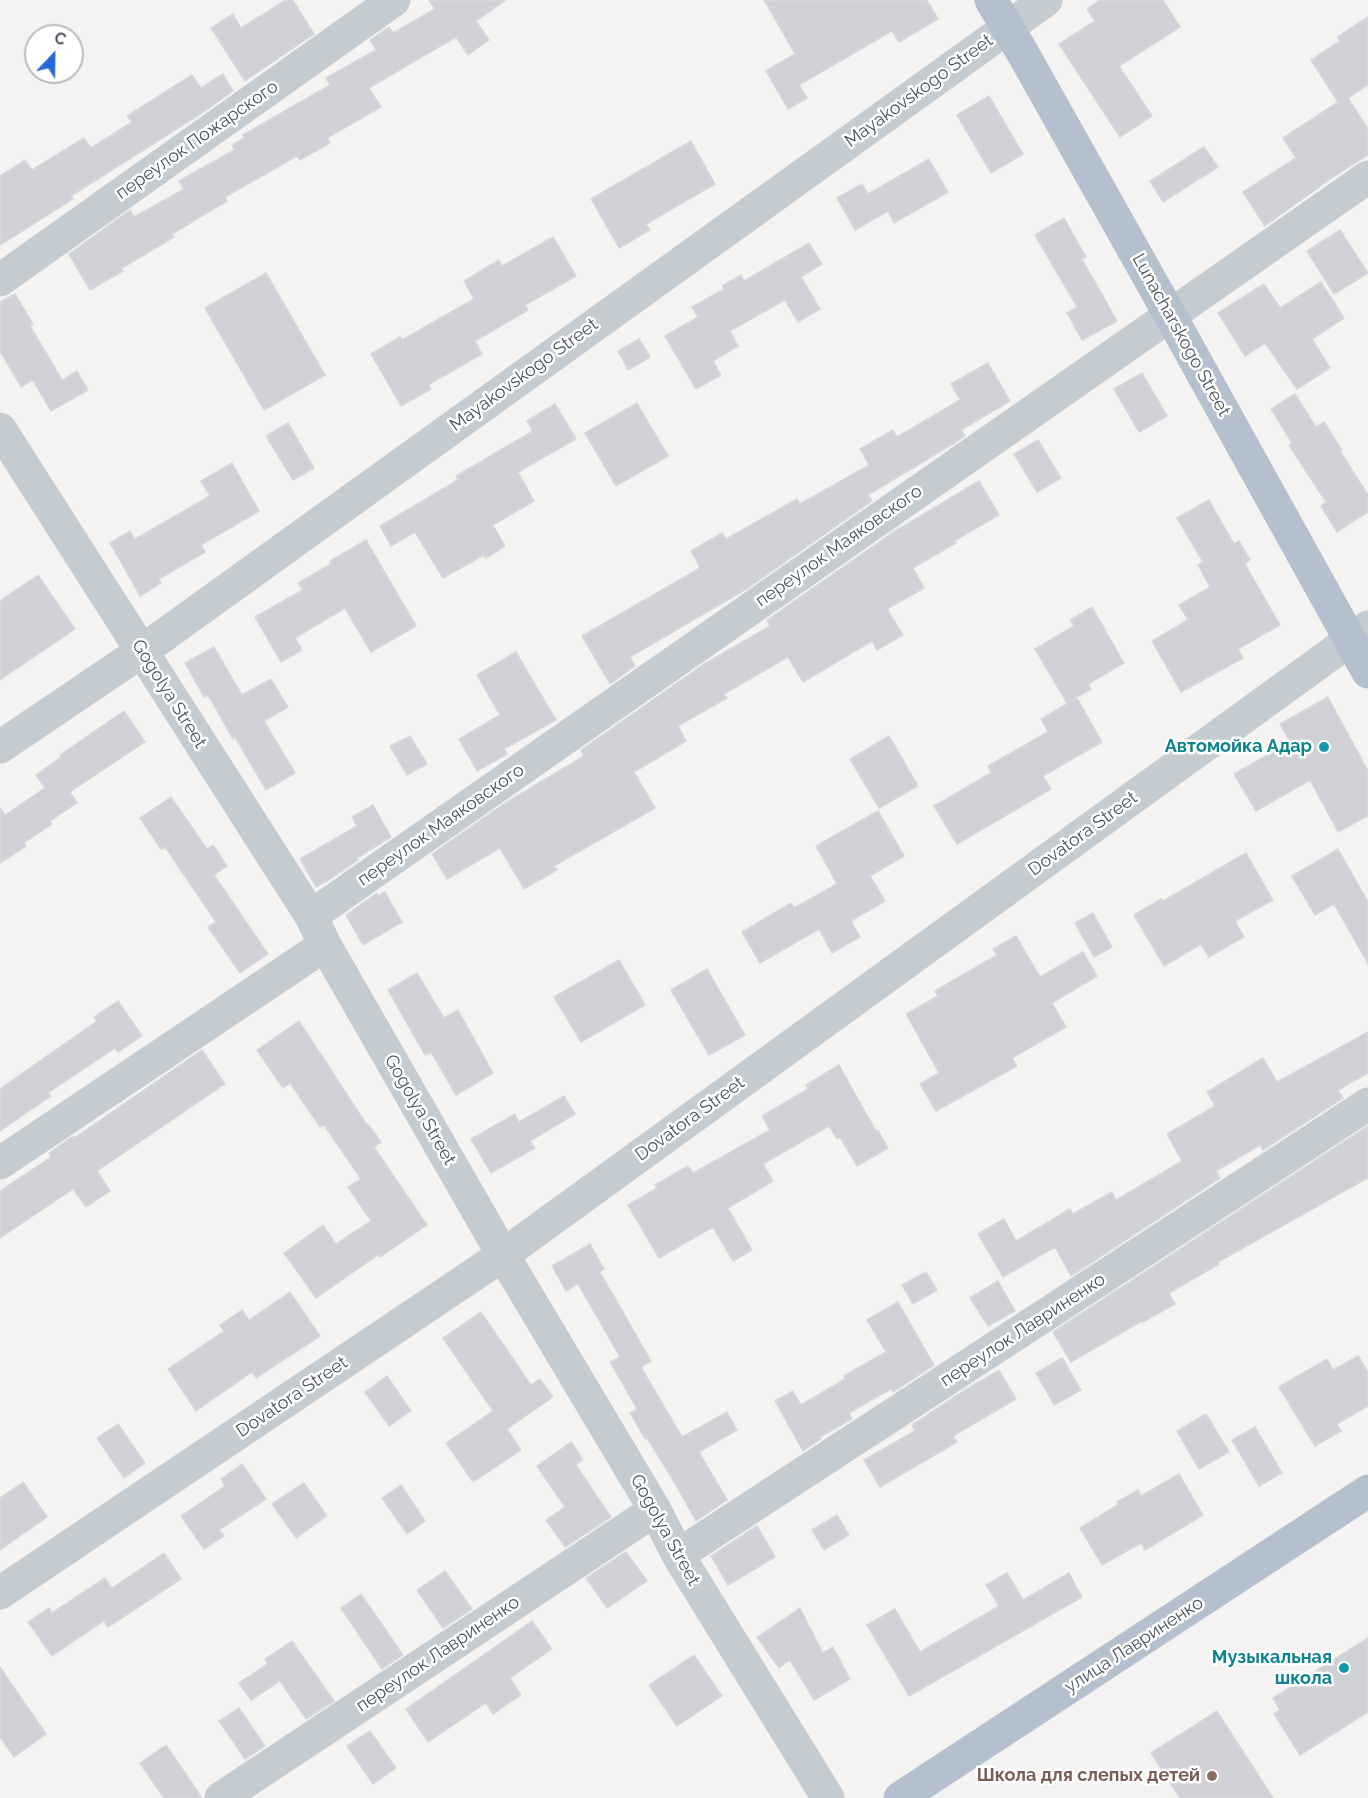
<!DOCTYPE html>
<html>
<head>
<meta charset="utf-8">
<style>
	body { margin:0 }
	#map { position:relative; width:1368px; height:1798px; overflow:hidden; background:#f4f3f2; font-family:Raleway,sans-serif }
	canvas { display:block }
	.north { position:absolute; left:24px; top:24px; width:60px; height:60px; box-sizing:border-box; background:#fff; border:2px solid #b7bbbf; border-radius:50%; rotate:22deg; font-size:16px; font-weight:700; line-height:24px; text-align:center; color:#4b545e }
	.north::after { content:''; display:block; margin:auto; width:21px; height:27px; background:#296ad7; clip-path:polygon(50% 0,100% 100%,50% 72%,0 100%) }
</style>
</head>
<body>
<div id="map">
<canvas width="1368" height="1798"></canvas>
<div class="north">С</div>
</div>
<script>
const ctx = document.querySelector('canvas').getContext('2d');
ctx.lineJoin = 'round';
function paint(path, color) { ctx.fillStyle = color; ctx.fill(path, 'evenodd'); }
function trace(path, color, width, dash) { ctx.strokeStyle = color; ctx.lineWidth = width; ctx.lineCap = dash ? 'butt' : 'round'; ctx.setLineDash(dash || []); ctx.stroke(path); }
function drawText(font, color, halo, rows, align = 'center') {
  ctx.font = font + ' Raleway,sans-serif'; ctx.lineWidth = 5; ctx.setLineDash([]); ctx.textBaseline = 'middle'; ctx.strokeStyle = halo; ctx.fillStyle = color; for (const [text, x, y, turn = 0] of rows) {
    ctx.save(); ctx.translate(x, y); ctx.rotate((+turn || 0) * Math.PI / 180); ctx.textAlign = isNaN(turn) ? turn : align; if (halo) ctx.strokeText(text, 0, 0); ctx.fillText(text, 0, 0); ctx.restore();
  }
}
const building = new Path2D(`
	M 286,0 L 293,0 L 314,34 L 245,81 L 211,28 L 233,14 L 241,28 Z
	M 429,0 L 506,0 L 476,21 L 489,40 L 468,55 L 456,37 L 369,88 L 381,107 L 327,138 L 330,143 L 300,160 L 297,156 L 225,197 L 227,201 L 172,234 L 174,237 L 122,268 L 123,271 L 90,290 L 69,254 L 130,210 L 134,217 L 184,189 L 179,181 L 234,150 L 232,145 L 244,138 L 243,135 L 330,85 L 326,78 L 376,50 L 370,40 L 389,27 L 393,33 L 435,9 Z
	M 764,0 L 927,0 L 938,19 L 899,42 L 892,31 L 799,85 L 807,98 L 788,109 L 766,71 L 795,54 Z
	M 1100,0 L 1163,0 L 1180,27 L 1119,66 L 1152,116 L 1120,137 L 1059,44 L 1095,21 L 1087,9 Z
	M 1368,17 L 1368,85 L 1348,98 L 1368,129 L 1368,155 L 1336,175 L 1265,226 L 1243,192 L 1296,158 L 1283,138 L 1338,102 L 1311,60 L 1340,41 L 1337,37 Z
	M 223,74 L 233,91 L 202,113 L 71,196 L 73,199 L 0,245 L 0,176 L 25,160 L 32,170 L 84,138 L 91,148 L 132,122 L 127,116 L 192,75 L 201,88 Z
	M 989,96 L 1023,154 L 991,173 L 957,115 Z
	M 691,141 L 715,184 L 646,224 L 650,230 L 619,248 L 591,199 Z
	M 1204,147 L 1218,167 L 1163,202 L 1150,181 Z
	M 929,159 L 948,192 L 894,223 L 888,211 L 855,230 L 837,198 L 862,184 L 868,194 Z
	M 1064,218 L 1086,257 L 1082,259 L 1117,321 L 1082,340 L 1067,313 L 1077,307 L 1035,235 Z
	M 1340,230 L 1368,273 L 1334,294 L 1307,251 Z
	M 553,237 L 576,276 L 525,305 L 528,310 L 475,341 L 482,354 L 428,385 L 431,389 L 401,406 L 371,354 L 400,337 L 402,340 L 474,299 L 464,281 L 499,260 L 502,266 Z
	M 809,243 L 822,264 L 801,277 L 820,309 L 798,322 L 785,300 L 730,331 L 738,346 L 713,361 L 721,375 L 696,389 L 665,336 L 698,317 L 692,307 L 724,289 L 722,286 L 741,275 L 744,281 Z
	M 266,273 L 325,375 L 264,410 L 205,308 Z
	M 1321,282 L 1344,318 L 1312,339 L 1330,368 L 1297,389 L 1265,343 L 1245,356 L 1218,313 L 1264,284 L 1280,308 Z
	M 15,294 L 33,324 L 30,326 L 62,380 L 77,371 L 88,390 L 51,411 L 33,380 L 21,387 L 0,351 L 0,302 Z
	M 639,339 L 650,357 L 628,370 L 618,351 Z
	M 988,363 L 1010,401 L 961,430 L 965,436 L 956,442 L 868,495 L 872,501 L 748,588 L 630,657 L 635,666 L 610,684 L 582,636 L 700,568 L 691,551 L 722,533 L 726,539 L 797,499 L 800,504 L 869,465 L 860,449 L 893,430 L 897,437 L 960,400 L 951,384 Z
	M 1142,373 L 1167,416 L 1139,432 L 1114,389 Z
	M 1295,394 L 1316,427 L 1324,422 L 1342,450 L 1340,451 L 1368,495 L 1368,512 L 1337,532 L 1321,506 L 1326,502 L 1289,445 L 1292,443 L 1271,409 Z
	M 637,403 L 668,456 L 616,486 L 585,433 Z
	M 555,404 L 576,439 L 518,472 L 534,501 L 493,525 L 505,546 L 486,558 L 484,555 L 443,578 L 415,532 L 391,546 L 380,526 L 458,480 L 456,476 L 533,431 L 527,421 Z
	M 288,423 L 314,468 L 293,480 L 266,436 Z
	M 1038,440 L 1061,478 L 1037,492 L 1014,454 Z
	M 232,463 L 259,511 L 201,545 L 205,552 L 159,579 L 161,583 L 140,596 L 110,543 L 130,531 L 135,539 L 210,496 L 201,481 Z
	M 979,481 L 999,515 L 954,541 L 956,543 L 913,568 L 924,588 L 887,609 L 903,635 L 877,650 L 872,641 L 803,682 L 788,657 L 724,694 L 727,698 L 678,726 L 686,741 L 634,772 L 655,808 L 554,866 L 557,870 L 524,889 L 500,848 L 447,879 L 432,854 L 502,805 L 584,756 L 581,750 L 704,664 L 770,626 L 767,620 L 892,533 Z
	M 1209,500 L 1234,544 L 1239,541 L 1250,560 L 1245,564 L 1280,625 L 1238,649 L 1243,658 L 1181,692 L 1152,641 L 1188,620 L 1179,605 L 1210,587 L 1198,565 L 1203,562 L 1177,518 Z
	M 366,540 L 416,626 L 371,652 L 345,608 L 295,638 L 302,650 L 281,662 L 255,617 L 303,590 L 298,583 L 331,564 L 330,561 Z
	M 38,575 L 75,629 L 0,680 L 0,601 Z
	M 1092,607 L 1124,663 L 1088,684 L 1091,689 L 1067,703 L 1035,649 L 1074,626 L 1070,620 Z
	M 214,647 L 242,695 L 271,679 L 288,707 L 264,721 L 295,773 L 266,790 L 235,737 L 233,739 L 208,695 L 204,697 L 185,663 Z
	M 516,652 L 556,720 L 504,749 L 507,754 L 477,771 L 459,739 L 500,715 L 477,675 Z
	M 1328,697 L 1368,771 L 1368,816 L 1338,832 L 1310,780 L 1256,811 L 1234,774 L 1290,742 L 1280,724 Z
	M 1077,698 L 1102,742 L 1043,776 L 1051,789 L 957,844 L 934,806 L 991,773 L 988,766 L 1048,732 L 1041,719 Z
	M 124,711 L 145,742 L 70,792 L 77,803 L 50,821 L 52,824 L 24,843 L 26,846 L 0,863 L 0,808 L 5,815 L 45,788 L 36,775 L 61,757 L 60,755 Z
	M 410,736 L 427,764 L 407,775 L 390,746 Z
	M 889,736 L 918,786 L 879,808 L 850,759 Z
	M 171,797 L 207,849 L 213,845 L 227,866 L 214,875 L 268,954 L 240,973 L 208,927 L 216,922 L 165,847 L 161,849 L 140,818 Z
	M 373,805 L 391,837 L 357,858 L 358,860 L 326,882 L 326,881 L 316,887 L 300,859 L 357,826 L 352,817 Z
	M 878,811 L 904,856 L 870,876 L 885,901 L 851,921 L 860,937 L 832,953 L 819,929 L 760,963 L 742,932 L 791,903 L 794,908 L 837,884 L 816,846 Z
	M 1338,849 L 1368,902 L 1368,964 L 1334,904 L 1315,915 L 1292,876 Z
	M 1246,853 L 1273,900 L 1235,921 L 1244,937 L 1209,957 L 1201,944 L 1164,966 L 1134,915 L 1161,899 L 1163,901 Z
	M 385,892 L 402,922 L 363,945 L 346,915 L 377,893 L 378,896 Z
	M 1093,913 L 1112,947 L 1094,957 L 1075,923 Z
	M 1016,936 L 1040,977 L 1083,952 L 1097,976 L 1052,1003 L 1066,1027 L 1012,1058 L 1017,1066 L 936,1111 L 920,1084 L 939,1073 L 906,1014 L 938,996 L 935,991 L 997,955 L 993,949 Z
	M 619,960 L 645,1005 L 581,1042 L 554,997 Z
	M 707,969 L 745,1035 L 709,1055 L 671,990 Z
	M 417,973 L 444,1018 L 458,1010 L 493,1073 L 456,1095 L 431,1052 L 425,1055 L 388,990 Z
	M 118,1001 L 142,1036 L 118,1052 L 115,1048 L 48,1093 L 51,1096 L 0,1131 L 0,1089 L 97,1021 L 94,1017 Z
	M 299,1021 L 367,1125 L 368,1124 L 381,1142 L 374,1147 L 427,1225 L 380,1257 L 378,1255 L 316,1298 L 284,1253 L 323,1225 L 336,1244 L 371,1221 L 348,1187 L 361,1179 L 324,1125 L 320,1127 L 290,1083 L 283,1088 L 257,1050 Z
	M 1368,1032 L 1368,1073 L 1338,1090 L 1343,1098 L 1263,1150 L 1260,1145 L 1216,1171 L 1220,1178 L 1071,1276 L 1055,1247 L 1003,1277 L 978,1234 L 1004,1219 L 1016,1241 L 1070,1209 L 1073,1214 L 1112,1192 L 1116,1200 L 1182,1161 L 1167,1134 L 1215,1106 L 1207,1092 L 1263,1058 L 1277,1082 Z
	M 202,1050 L 225,1084 L 97,1171 L 110,1191 L 86,1207 L 73,1189 L 0,1238 L 0,1191 L 51,1157 L 49,1153 L 73,1136 L 74,1138 Z
	M 839,1065 L 876,1131 L 878,1130 L 888,1148 L 857,1166 L 840,1137 L 837,1139 L 829,1126 L 763,1164 L 773,1181 L 728,1208 L 752,1250 L 733,1261 L 713,1227 L 659,1258 L 628,1205 L 657,1188 L 655,1185 L 688,1166 L 693,1173 L 770,1130 L 762,1116 L 808,1089 L 806,1085 Z
	M 564,1096 L 575,1114 L 530,1141 L 535,1148 L 491,1173 L 471,1139 L 515,1114 L 519,1122 Z
	M 1368,1126 L 1368,1178 L 1218,1262 L 1219,1264 L 1169,1293 L 1175,1304 L 1143,1322 L 1142,1321 L 1071,1362 L 1053,1332 Z
	M 590,1244 L 604,1269 L 600,1272 L 651,1361 L 641,1367 L 682,1437 L 727,1412 L 737,1430 L 699,1452 L 727,1500 L 696,1521 L 673,1480 L 647,1438 L 645,1439 L 630,1413 L 637,1409 L 610,1362 L 620,1357 L 578,1284 L 566,1291 L 552,1266 Z
	M 926,1272 L 937,1290 L 913,1304 L 902,1285 Z
	M 998,1281 L 1015,1311 L 988,1326 L 970,1298 Z
	M 290,1292 L 320,1336 L 256,1378 L 252,1372 L 196,1411 L 168,1369 L 224,1331 L 220,1325 L 242,1310 L 249,1320 Z
	M 898,1302 L 934,1365 L 893,1392 L 891,1389 L 849,1413 L 852,1419 L 820,1437 L 821,1439 L 803,1451 L 775,1401 L 793,1391 L 801,1405 L 845,1379 L 844,1376 L 886,1352 L 867,1320 Z
	M 481,1312 L 531,1385 L 540,1379 L 553,1397 L 507,1429 L 521,1450 L 473,1482 L 446,1443 L 493,1411 L 443,1338 Z
	M 1358,1356 L 1368,1372 L 1368,1406 L 1337,1424 L 1341,1431 L 1315,1446 L 1279,1387 L 1327,1359 L 1333,1370 Z
	M 1062,1358 L 1081,1390 L 1054,1405 L 1036,1373 Z
	M 999,1370 L 1016,1399 L 953,1436 L 957,1442 L 880,1487 L 864,1460 L 915,1431 L 912,1425 L 965,1390 Z
	M 387,1376 L 411,1411 L 389,1426 L 365,1392 Z
	M 1206,1414 L 1229,1452 L 1199,1469 L 1177,1431 Z
	M 118,1424 L 145,1463 L 124,1478 L 97,1438 Z
	M 1255,1427 L 1282,1473 L 1259,1486 L 1232,1440 Z
	M 571,1442 L 583,1460 L 576,1465 L 611,1517 L 565,1547 L 546,1520 L 565,1507 L 537,1466 Z
	M 242,1464 L 266,1499 L 219,1530 L 224,1536 L 204,1549 L 181,1516 L 225,1486 L 221,1479 Z
	M 1179,1474 L 1203,1515 L 1145,1550 L 1141,1543 L 1102,1565 L 1080,1528 L 1119,1504 L 1117,1502 L 1138,1490 L 1141,1496 Z
	M 23,1482 L 47,1517 L 0,1550 L 0,1498 Z
	M 304,1483 L 327,1516 L 296,1538 L 272,1504 Z
	M 401,1485 L 425,1521 L 407,1534 L 382,1498 Z
	M 837,1515 L 849,1535 L 824,1550 L 812,1530 Z
	M 757,1526 L 775,1557 L 728,1585 L 711,1556 Z
	M 626,1552 L 647,1581 L 607,1608 L 586,1578 Z
	M 164,1553 L 181,1579 L 108,1627 L 104,1621 L 52,1656 L 28,1622 L 49,1608 L 52,1613 L 105,1578 L 112,1588 Z
	M 445,1571 L 472,1609 L 443,1628 L 417,1590 Z
	M 1007,1573 L 1023,1600 L 1069,1573 L 1082,1597 L 909,1696 L 867,1625 L 895,1609 L 920,1652 L 999,1606 L 986,1585 Z
	M 361,1594 L 403,1655 L 382,1669 L 341,1608 Z
	M 800,1608 L 823,1653 L 833,1647 L 850,1679 L 814,1700 L 790,1660 L 779,1668 L 757,1637 Z
	M 532,1621 L 552,1649 L 510,1678 L 521,1695 L 493,1714 L 486,1703 L 428,1742 L 406,1709 Z
	M 1368,1638 L 1368,1712 L 1300,1755 L 1274,1714 L 1280,1710 L 1273,1698 Z
	M 292,1641 L 334,1701 L 306,1719 L 280,1681 L 251,1700 L 239,1683 L 268,1664 L 265,1659 Z
	M 694,1655 L 722,1696 L 677,1726 L 649,1685 Z
	M 0,1667 L 46,1734 L 14,1757 L 0,1737 Z
	M 239,1708 L 265,1746 L 245,1759 L 219,1721 Z
	M 1217,1711 L 1235,1739 L 1273,1798 L 1180,1798 L 1151,1753 Z
	M 370,1731 L 396,1768 L 373,1784 L 347,1746 Z
	M 166,1745 L 202,1798 L 164,1798 L 140,1763 Z`);
const minor = new Path2D(`
	M 0,280 L 394,0
	M 0,429 L 311,916 L 325,945 L 503,1255 L 655,1510 L 678,1555 L 828,1798
	M 0,747 L 142,651 L 1046,0
	M 311,916 L 1368,177
	M 0,1163 L 325,945
	M 678,1555 L 1368,1104
	M 0,1593 L 503,1255 L 1368,627
	M 221,1798 L 655,1510`);
const major = new Path2D(`
	M 991,0 L 1021,50 L 1170,315 L 1368,672
	M 900,1798 L 1368,1491`);
const markers = [
	[1324,747,6,"#0f9aa8"],
	[1344,1668,6,"#0f9aa8"],
	[1212,1776,6,"#8d6e63"]
];
const streetNames = [
	["Mayakovskogo Street",919,91,-36],
	["переулок Пожарского",197,140,-35],
	["Lunacharskogo Street",1181,335,61],
	["Mayakovskogo Street",524,375,-36],
	["переулок Маяковского",839,546,-35],
	["Gogolya Street",169,694,58],
	["переулок Маяковского",441,825,-35],
	["Dovatora Street",1083,834,-36],
	["Gogolya Street",420,1110,60],
	["Dovatora Street",690,1119,-36],
	["переулок Лавриненко",1023,1330,-33],
	["Dovatora Street",292,1397,-34],
	["Gogolya Street",665,1530,61],
	["улица Лавриненко",1134,1645,-33],
	["переулок Лавриненко",438,1654,-34]
];
const cultureNames = [
	["Автомойка Адар",1312,747],
	["Музыкальная",1332,1658],
	["школа",1332,1679]
];
const educationNames = [
	["Школа для слепых детей",1200,1776]
];
paint(building, '#d0d1d6');
trace(building, '#d7d8dd', 1.5);
trace(minor, '#c4ccd2', 33);
trace(major, '#b5c0ce', 33);
for (const [x, y, r, color] of markers) { const dot = new Path2D(); dot.arc(x, y, r, 0, 2 * Math.PI); ctx.fillStyle = color; ctx.fill(dot); trace(dot, '#fff', 2); }
drawText('18px', '#4b545e', '#fff', streetNames);
drawText('bold 18px', '#0d838f', '#fff', cultureNames, 'right');
drawText('bold 18px', '#785e54', '#fff', educationNames, 'right');
</script>
</body>
</html>
